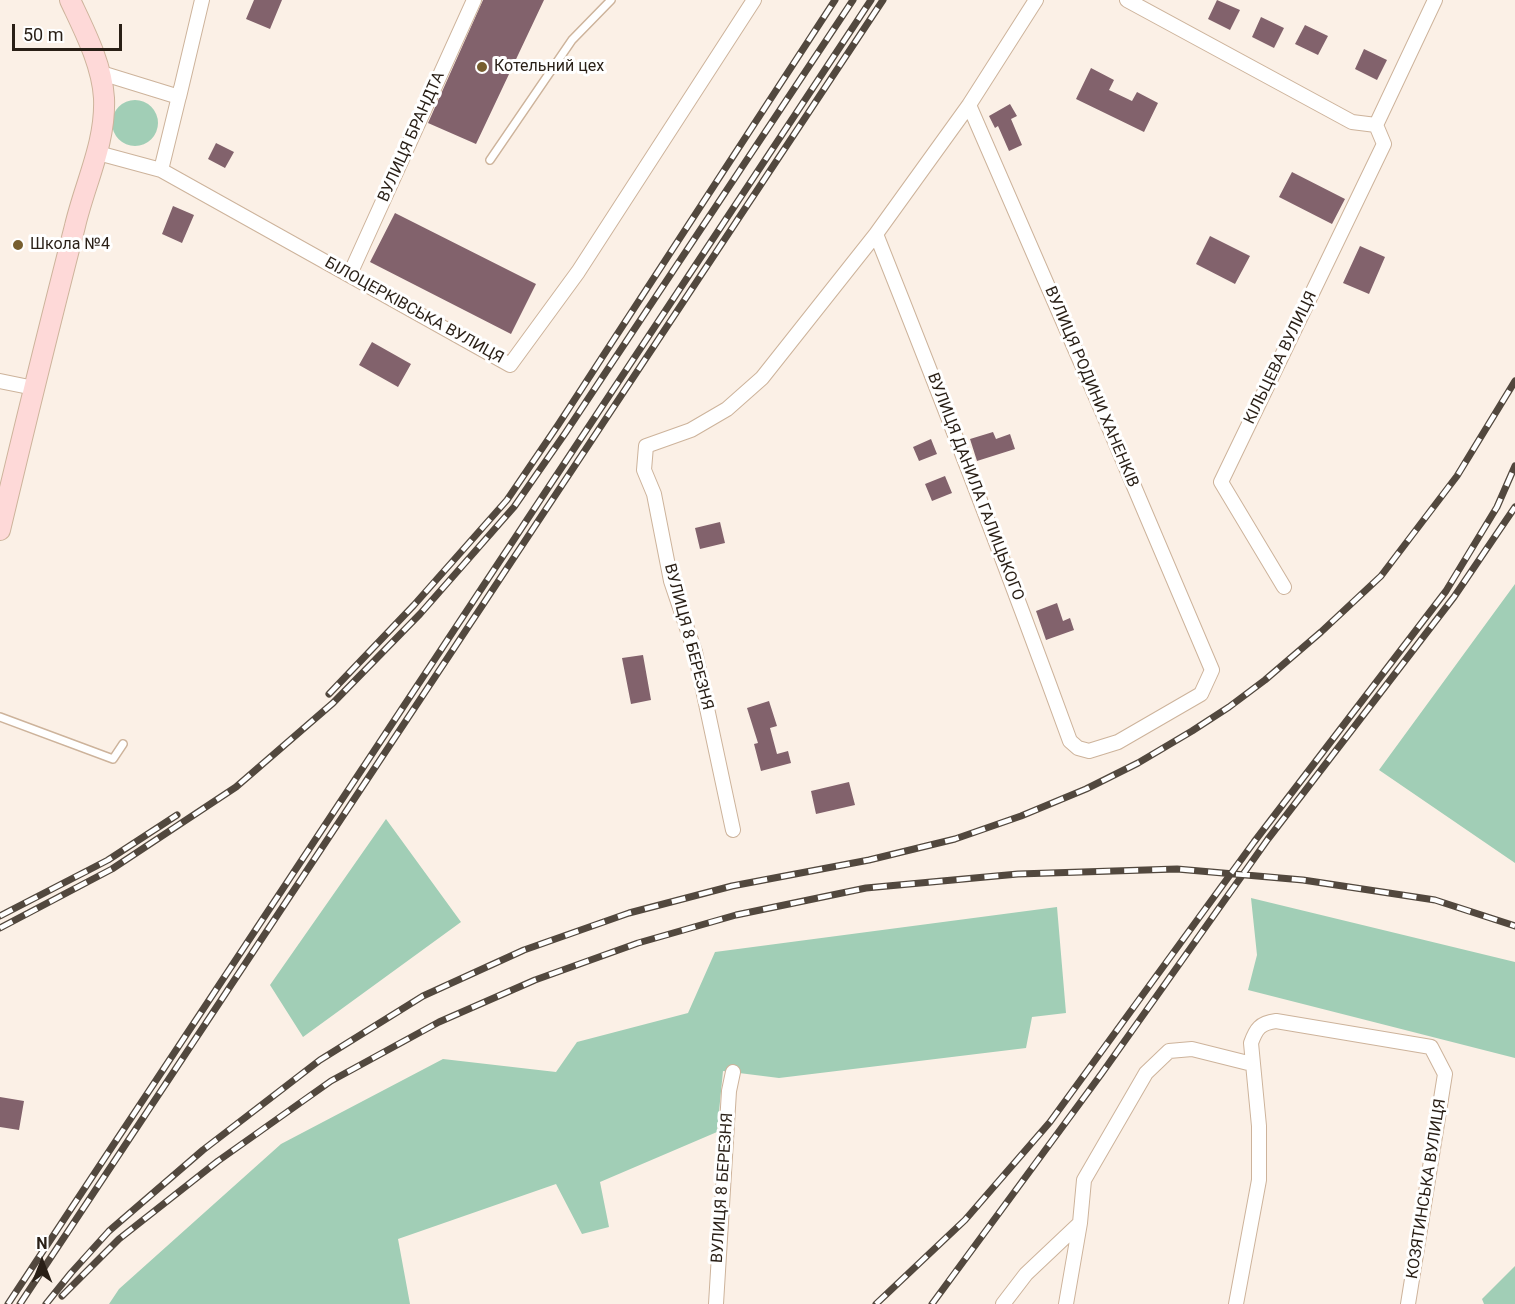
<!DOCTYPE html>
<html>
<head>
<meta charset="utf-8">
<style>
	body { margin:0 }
	#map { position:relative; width:1515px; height:1304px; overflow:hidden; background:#fbf0e6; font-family:Roboto,sans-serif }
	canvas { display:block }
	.north { position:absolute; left:12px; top:1232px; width:60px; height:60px; -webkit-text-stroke:4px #fff; paint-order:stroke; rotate:0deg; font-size:16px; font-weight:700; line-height:24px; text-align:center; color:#291f16 }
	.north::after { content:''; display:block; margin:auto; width:21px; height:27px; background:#291f16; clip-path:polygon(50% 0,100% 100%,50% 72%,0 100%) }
	.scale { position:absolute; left:12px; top:24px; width:110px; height:27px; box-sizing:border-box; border:3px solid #291f16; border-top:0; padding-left:8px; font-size:18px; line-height:21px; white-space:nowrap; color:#291f16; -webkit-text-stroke:4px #fff; paint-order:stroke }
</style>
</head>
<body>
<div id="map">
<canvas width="1515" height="1304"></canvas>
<div class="north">N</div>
<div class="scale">50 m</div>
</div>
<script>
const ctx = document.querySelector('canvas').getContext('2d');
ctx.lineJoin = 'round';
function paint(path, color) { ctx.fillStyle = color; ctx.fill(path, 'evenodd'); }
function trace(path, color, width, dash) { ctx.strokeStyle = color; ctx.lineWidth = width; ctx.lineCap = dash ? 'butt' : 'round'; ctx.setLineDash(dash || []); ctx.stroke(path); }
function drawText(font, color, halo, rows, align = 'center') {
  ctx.font = font + ' Roboto,sans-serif'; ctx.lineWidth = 6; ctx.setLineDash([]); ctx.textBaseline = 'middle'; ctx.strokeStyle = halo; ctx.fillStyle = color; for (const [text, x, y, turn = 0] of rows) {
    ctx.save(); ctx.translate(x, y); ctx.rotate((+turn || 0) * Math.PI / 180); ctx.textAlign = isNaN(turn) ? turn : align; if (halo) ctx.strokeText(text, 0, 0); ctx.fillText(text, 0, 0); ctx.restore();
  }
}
const green = new Path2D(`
	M112 123a23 23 0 1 1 46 0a23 23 0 1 1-46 0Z
	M 1515,584 L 1515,863 L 1379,770 Z
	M 386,819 L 461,922 L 303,1037 L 270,985 Z
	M 1251,898 L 1515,962 L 1515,1058 L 1248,990 L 1257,955 Z
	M 1057,907 L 1066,1013 L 1032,1017 L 1026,1048 L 779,1078 L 723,1071 L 717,1132 L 600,1182 L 609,1227 L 582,1234 L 556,1184 L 398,1239 L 410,1304 L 109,1304 L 119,1289 L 281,1144 L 443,1059 L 556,1072 L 577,1042 L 688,1013 L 715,952 Z
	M 1515,1266 L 1515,1304 L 1484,1304 L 1482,1299 Z`);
const building = new Path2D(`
	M 254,0 L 282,0 L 270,29 L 246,19 Z
	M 483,0 L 544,0 L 476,144 L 428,123 Z
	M 1217,0 L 1240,10 L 1230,30 L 1208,19 Z
	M 1261,17 L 1284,28 L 1274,48 L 1252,37 Z
	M 1305,25 L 1328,36 L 1318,55 L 1295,44 Z
	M 1364,49 L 1387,60 L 1377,80 L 1355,69 Z
	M 1091,68 L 1114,80 L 1109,90 L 1132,101 L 1137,92 L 1158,103 L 1144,132 L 1076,99 Z
	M 1010,104 L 1017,116 L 1011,119 L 1022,145 L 1009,151 L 998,126 L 995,128 L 989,116 Z
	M 216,143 L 234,152 L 225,168 L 208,159 Z
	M 1292,172 L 1345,199 L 1332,224 L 1279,197 Z
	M 173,206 L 194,215 L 182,243 L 162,234 Z
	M 395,213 L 536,284 L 511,334 L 370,262 Z
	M 1210,236 L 1250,256 L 1235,284 L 1196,264 Z
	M 1360,246 L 1385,257 L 1369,294 L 1343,283 Z
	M 372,342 L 411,364 L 398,387 L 359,365 Z
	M 993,432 L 996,439 L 1010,434 L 1015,449 L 977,461 L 970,439 Z
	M 931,439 L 937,454 L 919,461 L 913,447 Z
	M 945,476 L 952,493 L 932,501 L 925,484 Z
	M 720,522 L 725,543 L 700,549 L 695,528 Z
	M 1057,603 L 1063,621 L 1070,618 L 1074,630 L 1046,640 L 1036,611 Z
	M 643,655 L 651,700 L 631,704 L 622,658 Z
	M 769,701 L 777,726 L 770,728 L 777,754 L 788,751 L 791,763 L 761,771 L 754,744 L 758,743 L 747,708 Z
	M 849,782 L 855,805 L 816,814 L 811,791 Z
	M 0,1097 L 24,1101 L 19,1130 L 0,1127 Z`);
const service = new Path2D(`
	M 490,160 L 572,40 L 611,0
	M 0,717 L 113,759 L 123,744`);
const minor = new Path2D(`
	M 1127,0 L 1352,122 L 1376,125
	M 98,72 L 179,97 L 202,0
	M 98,153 L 161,170 L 510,365 L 578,272 L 754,0
	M 161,170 L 181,88
	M 876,234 C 943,402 1008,571 1070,741 L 1078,748 L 1089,751 L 1118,742 L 1201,694 L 1212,670 L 1102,411 L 969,105
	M 350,274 L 474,0
	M 0,381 L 34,388
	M 1284,587 L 1221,482 L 1384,144 L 1376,125 L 1435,0
	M 733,830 L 695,652 L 671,581 L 654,494 L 644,470 L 646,446 L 691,430 L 727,409 L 762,378 L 876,234 L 969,105 L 1036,0
	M 716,1304 L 729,1091 L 733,1072
	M 1003,1304 L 1026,1274 L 1080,1223 L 1084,1180 L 1146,1073 L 1169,1051 L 1192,1049 L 1252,1064
	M 1066,1304 L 1080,1223
	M 1236,1304 L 1259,1180 L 1259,1126 L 1251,1043 C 1256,1029 1260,1023 1276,1021 L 1431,1047 L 1445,1074 L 1408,1304`);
const secondary = new Path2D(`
	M 0,530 C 24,429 49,327 75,226 C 85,183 106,143 104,98 C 102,64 84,30 70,0`);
const rail = new Path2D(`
	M 329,694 L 414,605 L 507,500 L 558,425 L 835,0
	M 0,916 L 108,860 L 177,815
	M 0,928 L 112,869 L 236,787 L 333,703 L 420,614 L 514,507 L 566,432 L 853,0
	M 62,1296 L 119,1239 L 218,1161 L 331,1081 L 439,1022 L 535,980 L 638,943 L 736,915 L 866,888 L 1018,874 L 1177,869 L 1303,880 L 1435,900 L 1515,926
	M 8,1304 L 871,0
	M 20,1304 L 883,0
	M 46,1304 L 71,1273 L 109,1231 L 203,1150 L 320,1060 L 423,996 L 524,950 L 629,913 L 732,886 L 869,860 L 955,839 L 1021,816 L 1086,789 L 1138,763 L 1192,731 L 1229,707 L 1265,680 L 1321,632 L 1381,576 L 1457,476 L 1515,381
	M 876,1304 L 965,1220 L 1050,1122 L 1254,842 L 1446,591 L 1497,507 L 1515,466
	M 932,1304 L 1102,1073 L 1268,839 L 1454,597 L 1515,507`);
const markers = [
	[482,67,6,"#775e2f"],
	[18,245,6,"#775e2f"]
];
const poiNames = [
	["Котельний цех",494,67],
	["Школа №4",30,245]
];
const streetNames = [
	["ВУЛИЦЯ БРАНДТА",412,137,-66],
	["БІЛОЦЕРКІВСЬКА ВУЛИЦЯ",414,311,29],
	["КІЛЬЦЕВА ВУЛИЦЯ",1281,358,-64],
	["ВУЛИЦЯ РОДИНИ ХАНЕНКІВ",1091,387,67],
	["ВУЛИЦЯ ДАНИЛА ГАЛИЦЬКОГО",975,487,69],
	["ВУЛИЦЯ 8 БЕРЕЗНЯ",688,637,75],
	["ВУЛИЦЯ 8 БЕРЕЗНЯ",723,1188,-86],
	["КОЗЯТИНСЬКА ВУЛИЦЯ",1427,1189,-81]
];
paint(green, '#a1ceb6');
paint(building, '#82626c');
trace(service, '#cdb39b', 10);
trace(minor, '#cdb39b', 16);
trace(secondary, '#cdb39b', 22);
trace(service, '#fff', 7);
trace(minor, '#fff', 14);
trace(secondary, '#fed9d8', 20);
trace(rail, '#52483e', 7);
trace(rail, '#fff', 4.5, [14]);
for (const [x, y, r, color] of markers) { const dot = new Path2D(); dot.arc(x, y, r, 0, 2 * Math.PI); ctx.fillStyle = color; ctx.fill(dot); trace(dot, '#fff', 2); }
drawText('16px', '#291f16', '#fff', poiNames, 'left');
drawText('16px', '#291f16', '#fff', streetNames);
</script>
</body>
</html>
